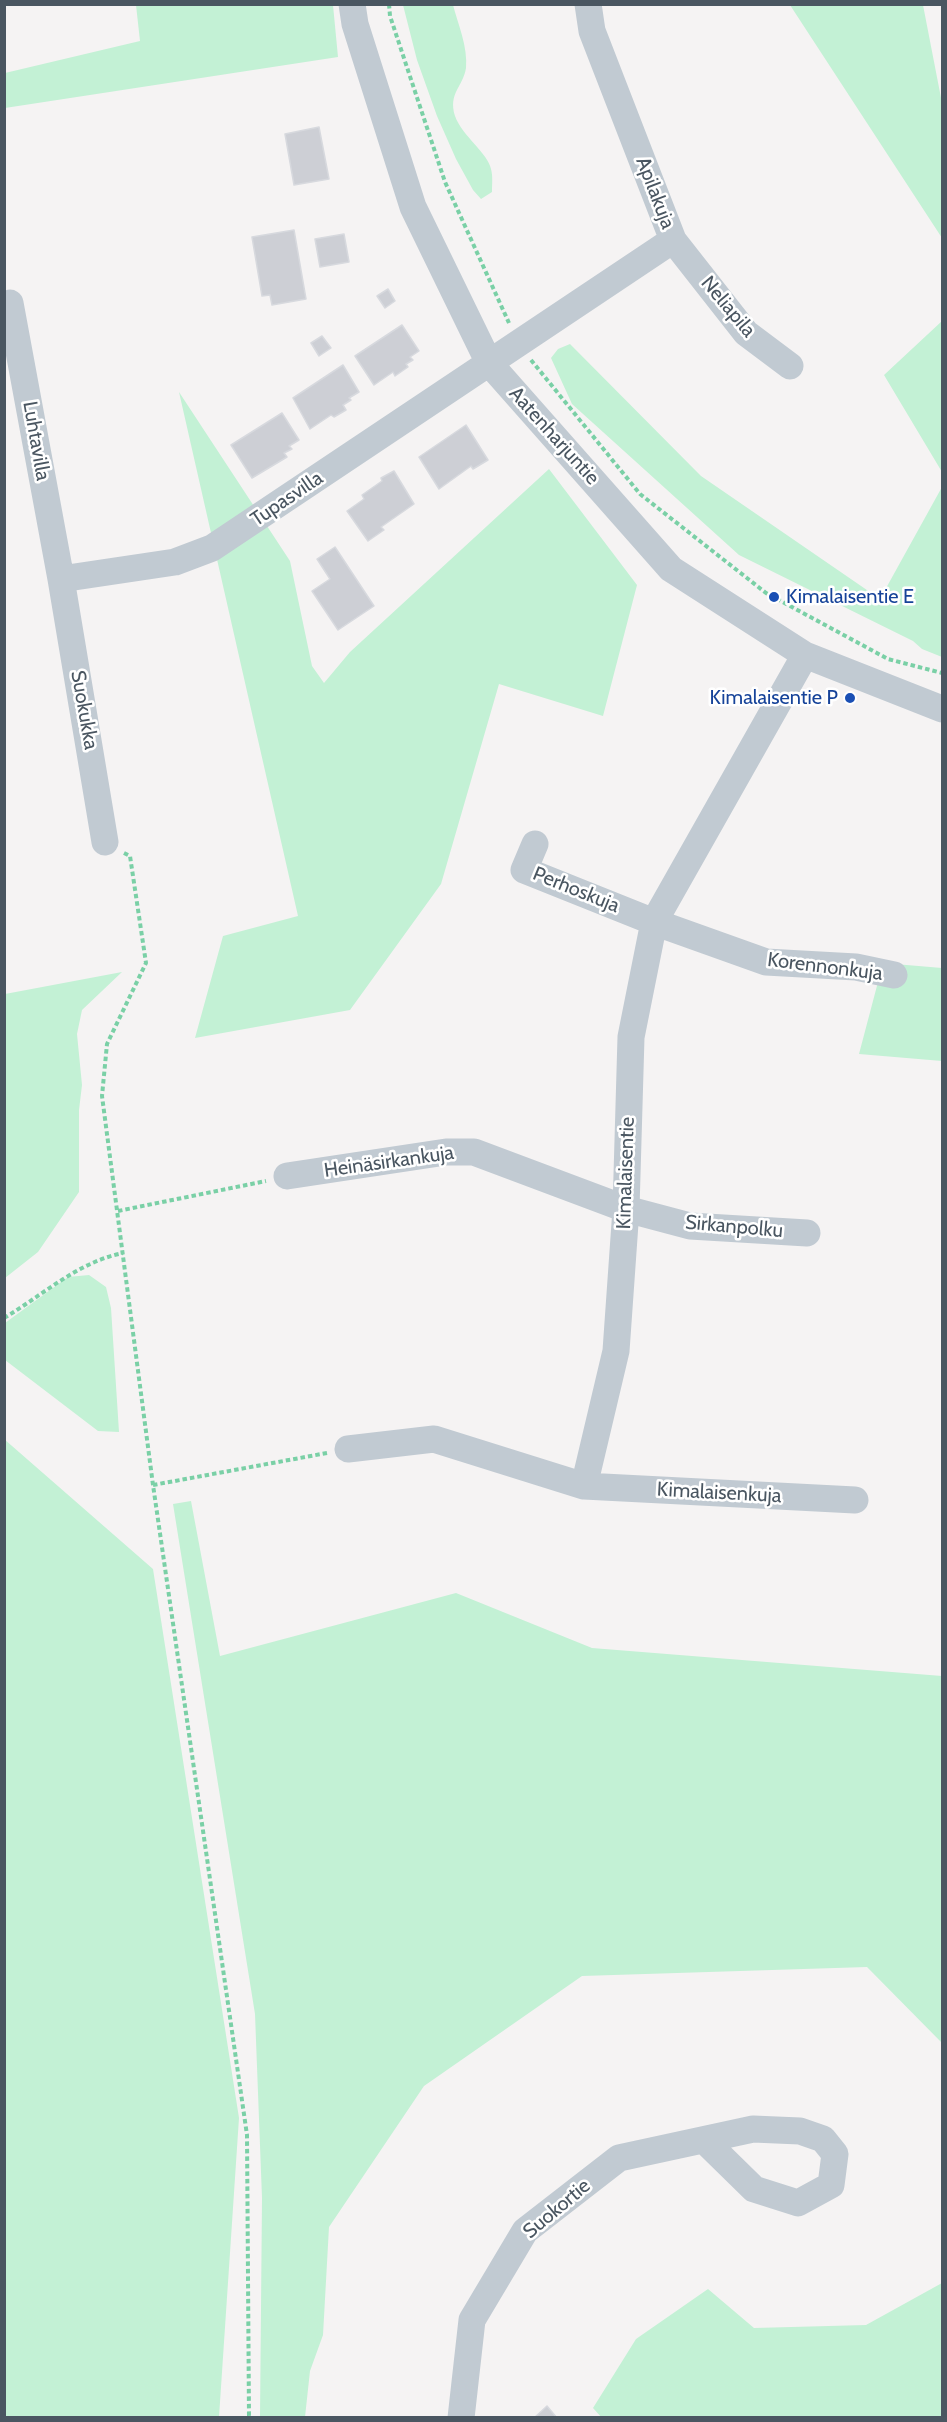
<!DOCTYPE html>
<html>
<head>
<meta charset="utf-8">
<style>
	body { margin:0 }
	#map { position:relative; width:947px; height:2422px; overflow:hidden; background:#f5f3f3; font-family:Cabin,sans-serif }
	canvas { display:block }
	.frame { position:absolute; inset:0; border:6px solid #4a5661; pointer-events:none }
</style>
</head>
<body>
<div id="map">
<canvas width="947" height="2422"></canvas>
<div class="frame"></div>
</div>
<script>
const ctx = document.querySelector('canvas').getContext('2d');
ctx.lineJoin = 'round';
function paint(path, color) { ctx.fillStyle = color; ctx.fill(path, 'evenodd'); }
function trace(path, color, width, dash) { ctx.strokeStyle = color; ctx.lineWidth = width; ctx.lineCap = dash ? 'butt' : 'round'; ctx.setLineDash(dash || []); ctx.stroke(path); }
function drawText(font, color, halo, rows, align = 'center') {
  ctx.font = font + ' Cabin,sans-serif'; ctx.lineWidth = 5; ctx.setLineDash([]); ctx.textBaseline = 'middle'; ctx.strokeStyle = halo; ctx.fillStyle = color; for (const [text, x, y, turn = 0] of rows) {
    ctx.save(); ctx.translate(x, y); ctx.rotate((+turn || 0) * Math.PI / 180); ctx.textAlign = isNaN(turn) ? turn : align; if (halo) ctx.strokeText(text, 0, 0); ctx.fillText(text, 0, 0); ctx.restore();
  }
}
const green = new Path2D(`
	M 136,5 L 333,5 L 338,57 L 5,108 L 5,73 L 140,41 Z
	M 403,5 L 453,5 C 458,24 468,47 466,68 C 463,87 448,93 455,116 C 462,136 488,153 491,169 C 493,176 492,184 492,192 L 481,199 L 473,190 L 456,159 L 437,116 L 417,60 Z
	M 790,5 L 923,5 L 942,103 L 942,238 Z
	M 942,321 L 942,472 L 884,375 Z
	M 570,344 L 701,476 L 880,599 L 942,487 L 942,657 L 922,649 L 913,641 L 739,555 L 572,404 L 551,358 L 558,349 Z
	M 179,392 L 290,561 L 312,666 L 324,683 L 350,652 L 549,469 L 637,585 L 603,716 L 499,684 L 441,884 L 350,1010 L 195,1038 L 223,936 L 298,916 Z
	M 883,963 L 942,968 L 942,1061 L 859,1054 Z
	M 122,972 L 82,1010 L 77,1034 L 82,1085 L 79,1110 L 79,1192 L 38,1252 L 5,1278 L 5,994 Z
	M 89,1275 L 106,1287 L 111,1308 L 119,1432 L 98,1431 L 5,1360 L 5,1323 L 68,1277 Z
	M 4,1439 L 153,1569 L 239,2118 L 219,2417 L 5,2417 Z
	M 191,1501 L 220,1656 L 456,1593 L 592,1648 L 942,1676 L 942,2043 L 867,1967 L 582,1976 L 424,2086 L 329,2227 L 323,2335 L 310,2371 L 305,2417 L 260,2417 L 262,2198 L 255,2014 L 173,1504 Z
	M 942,2283 L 942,2417 L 602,2418 L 593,2408 L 636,2339 L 708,2289 L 754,2328 L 866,2325 Z`);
const building = new Path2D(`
	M 319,127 L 329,179 L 294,185 L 285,134 Z
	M 294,230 L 306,299 L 272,305 L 270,295 L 262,296 L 252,237 Z
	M 344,234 L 349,262 L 320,267 L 315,239 Z
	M 388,289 L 395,301 L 385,308 L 377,296 Z
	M 402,325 L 419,351 L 410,357 L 413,360 L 406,364 L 408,367 L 395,376 L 393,372 L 374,385 L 355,356 Z
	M 322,336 L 331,348 L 319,356 L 311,343 Z
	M 343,365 L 359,392 L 349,398 L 351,400 L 343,405 L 346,410 L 334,417 L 331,415 L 310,429 L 293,398 Z
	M 282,413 L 299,440 L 289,446 L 292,449 L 284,453 L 287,457 L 252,478 L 231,445 Z
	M 466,425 L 488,460 L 473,469 L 471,466 L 439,489 L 419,457 Z
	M 394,471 L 414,504 L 381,527 L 384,530 L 368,541 L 347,511 L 364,499 L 362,495 L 382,481 L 381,478 Z
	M 335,547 L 374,606 L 338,630 L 312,591 L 330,579 L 317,559 Z
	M 547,2406 L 557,2418 L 534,2418 Z`);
const path = new Path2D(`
	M 389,4 L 390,16 L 445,182 L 509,323
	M 531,360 L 640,494 L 766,593 L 888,659 L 942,673
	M 124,853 L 130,856 L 146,963 L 107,1044 L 102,1096 L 153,1485 L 247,2135 L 249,2418
	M 118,1211 L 266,1181
	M 4,1318 C 43,1295 78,1262 123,1253
	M 153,1485 L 327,1453`);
const minor = new Path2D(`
	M 352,4 L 355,24 L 413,207 L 489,363 L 671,569 L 805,655 L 942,709
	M 588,4 L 592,31 L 673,240 L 746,333 L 790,366
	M 10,303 L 61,579 L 105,842
	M 61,579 L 175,562 L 212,548 L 673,240
	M 535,844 L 524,870 L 654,922 L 766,962 L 856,967 L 894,975
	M 287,1176 L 446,1152 L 474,1152 L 626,1209 L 690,1226 L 807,1233
	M 348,1449 L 434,1439 L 584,1486 L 616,1351 L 626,1209 L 631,1037 L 654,922 L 805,655
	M 584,1486 L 855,1500
	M 461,2418 L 472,2320 L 525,2231 L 619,2158 L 753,2129 L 800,2131 L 823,2139 L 835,2154 L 831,2185 L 798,2203 L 754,2189 L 704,2140`);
const markers = [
	[774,597,6,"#1a4fb4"],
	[850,698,6,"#1a4fb4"]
];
const streetNames = [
	["Apilakuja",655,193,69],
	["Neliapila",728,307,50],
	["Aatenharjuntie",554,436,48],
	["Luhtavilla",36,441,80],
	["Tupasvilla",287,499,-34],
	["Suokukka",84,710,80],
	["Perhoskuja",576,890,22],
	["Korennonkuja",825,967,7],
	["Heinäsirkankuja",389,1162,-8],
	["Kimalaisentie",626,1173,-88],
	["Sirkanpolku",734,1227,5],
	["Kimalaisenkuja",719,1493,3],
	["Suokortie",557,2209,-40]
];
const transitNames = [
	["Kimalaisentie E",786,597],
	["Kimalaisentie P",838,698,"right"]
];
paint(green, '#c3f1d5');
paint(building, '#cdcfd5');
trace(building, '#d7d9de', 1.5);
trace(path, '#7ad0a6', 4, [4.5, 3]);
trace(minor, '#c1cad2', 27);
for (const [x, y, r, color] of markers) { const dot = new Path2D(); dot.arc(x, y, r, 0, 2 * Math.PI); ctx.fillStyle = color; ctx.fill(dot); trace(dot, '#fff', 2); }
drawText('20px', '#4a5661', '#fff', streetNames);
drawText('20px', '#164399', '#fff', transitNames, 'left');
</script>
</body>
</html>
